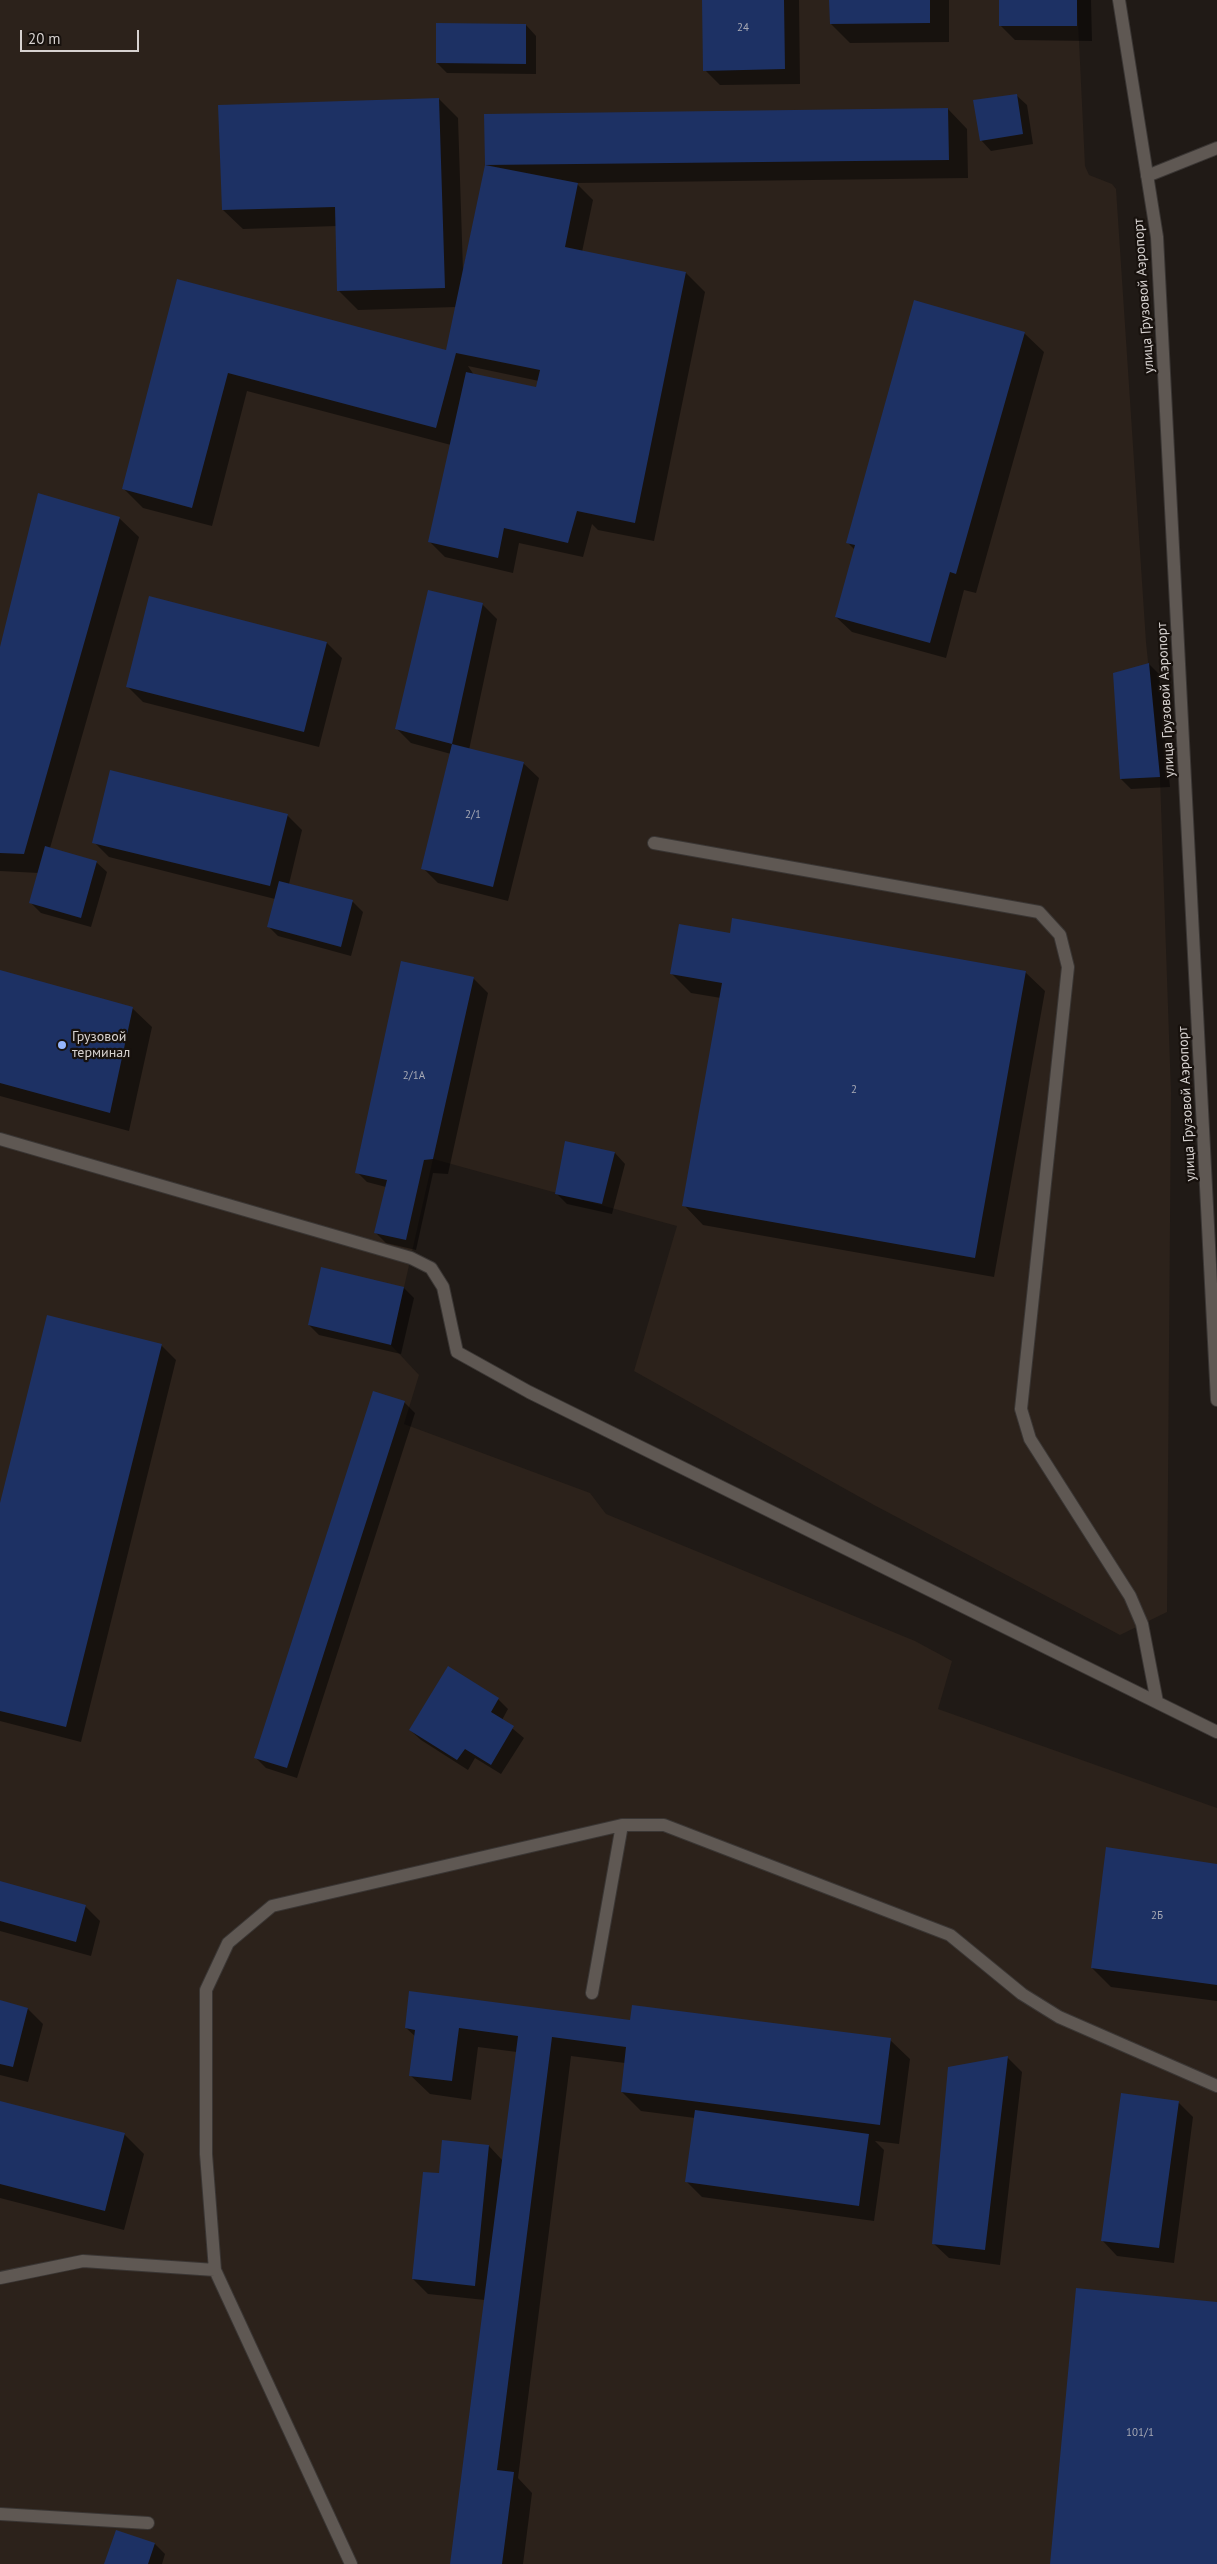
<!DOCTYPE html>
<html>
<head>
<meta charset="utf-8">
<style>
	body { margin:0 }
	#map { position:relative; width:1217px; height:2564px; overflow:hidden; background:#201a16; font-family:"PT Sans",sans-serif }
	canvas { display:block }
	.scale { position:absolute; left:20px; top:30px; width:119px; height:22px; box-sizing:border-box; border:2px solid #d7d2d0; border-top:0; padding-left:6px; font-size:15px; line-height:18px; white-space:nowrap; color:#d7d2d0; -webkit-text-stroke:4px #17110d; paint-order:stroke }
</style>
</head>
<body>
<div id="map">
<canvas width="1217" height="2564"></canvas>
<div class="scale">20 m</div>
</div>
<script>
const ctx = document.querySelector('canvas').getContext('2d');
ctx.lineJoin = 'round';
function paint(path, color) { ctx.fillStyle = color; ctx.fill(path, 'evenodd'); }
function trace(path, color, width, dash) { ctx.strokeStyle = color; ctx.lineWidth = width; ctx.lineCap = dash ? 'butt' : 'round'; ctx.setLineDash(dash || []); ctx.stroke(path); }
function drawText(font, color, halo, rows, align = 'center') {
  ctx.font = font + ' "PT Sans",sans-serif'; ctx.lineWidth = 4.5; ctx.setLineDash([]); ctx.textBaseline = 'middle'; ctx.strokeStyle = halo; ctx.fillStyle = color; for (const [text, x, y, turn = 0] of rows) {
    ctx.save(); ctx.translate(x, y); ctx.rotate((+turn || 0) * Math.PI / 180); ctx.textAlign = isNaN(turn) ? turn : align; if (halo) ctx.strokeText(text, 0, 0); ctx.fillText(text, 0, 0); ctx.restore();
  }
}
const built = new Path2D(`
	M 0,0 L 1077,0 L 1085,166 L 1089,175 L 1112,184 L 1116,189 L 1146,642 L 1160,777 L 1171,1093 L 1167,1612 L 1120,1635 L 874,1505 L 634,1371 L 677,1226 L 433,1159 L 391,1345 L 419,1375 L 404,1424 L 590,1493 L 606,1514 L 915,1641 L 952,1661 L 938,1709 L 1217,1808 L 1217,2564 L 0,2564 Z`);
const shadow = new Path2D(`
	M 703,0 L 799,0 L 800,84 L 720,85 L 705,70 Z
	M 831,0 L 949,0 L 949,42 L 850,43 L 831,24 Z
	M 1000,0 L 1091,0 L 1092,41 L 1015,40 L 1000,25 Z
	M 526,25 L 536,36 L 536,74 L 447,73 L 437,63 Z
	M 1016,95 L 1027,105 L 1033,144 L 991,151 L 981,140 Z
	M 439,99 L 458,118 L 463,271 L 486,165 L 485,115 L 948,109 L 967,129 L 968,178 L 576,183 L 593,200 L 582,252 L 686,273 L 705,292 L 654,541 L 598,530 L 592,524 L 583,557 L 519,543 L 513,573 L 445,557 L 430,542 L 451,445 L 247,391 L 212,526 L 143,508 L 124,489 L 178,281 L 447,352 L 456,307 L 358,310 L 339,291 L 337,226 L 243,229 L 223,210 ZM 468,366 L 539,381 L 537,389 L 474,375 Z
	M 1024,333 L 1044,352 L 976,593 L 964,590 L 946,658 L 852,632 L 836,617 L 855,550 L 847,542 Z
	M 119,518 L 139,537 L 50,848 L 96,862 L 107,872 L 91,927 L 41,913 L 31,903 L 39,873 L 0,871 L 0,652 Z
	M 482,604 L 497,619 L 469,750 L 523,763 L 539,778 L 508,901 L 438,883 L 423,868 L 451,754 L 411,743 L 396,728 Z
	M 327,643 L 342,658 L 319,747 L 143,702 L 127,686 Z
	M 1149,664 L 1159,674 L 1170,787 L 1131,789 L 1121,779 Z
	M 287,815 L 302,830 L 289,884 L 353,902 L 363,912 L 351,956 L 278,936 L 268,926 L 275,899 L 109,857 L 94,842 Z
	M 731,934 L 1025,972 L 1045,991 L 994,1277 L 703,1225 L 684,1205 L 721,998 L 691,993 L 671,973 Z
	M 0,971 L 132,1008 L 152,1027 L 129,1131 L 0,1096 Z
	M 473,978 L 488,993 L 448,1174 L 433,1173 L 416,1250 L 386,1243 L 376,1233 L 386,1187 L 367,1182 L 357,1172 Z
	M 566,1143 L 615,1153 L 625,1164 L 612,1214 L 567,1204 L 556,1193 Z
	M 404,1288 L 414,1298 L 401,1354 L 319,1335 L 309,1325 Z
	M 161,1345 L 176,1360 L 81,1742 L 0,1721 L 0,1508 Z
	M 404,1402 L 415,1413 L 297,1778 L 266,1768 L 255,1757 Z
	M 498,1699 L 508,1709 L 502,1720 L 524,1738 L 501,1774 L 475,1758 L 468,1770 L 421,1740 L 410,1730 Z
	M 1217,1866 L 1217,2001 L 1111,1987 L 1092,1968 Z
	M 0,1882 L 85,1906 L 100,1921 L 91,1956 L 0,1931 Z
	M 0,2001 L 28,2009 L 43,2024 L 28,2082 L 0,2075 Z
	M 631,2021 L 890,2040 L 910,2059 L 899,2144 L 875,2141 L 884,2150 L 874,2221 L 702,2197 L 687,2182 L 695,2118 L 641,2111 L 622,2092 L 625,2063 L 571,2056 L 518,2478 L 532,2493 L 523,2564 L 451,2564 L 485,2300 L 428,2294 L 413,2279 L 440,2175 L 489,2146 L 503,2161 L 517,2052 L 478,2047 L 471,2100 L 430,2094 L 410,2075 L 416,2037 L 406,2028 Z
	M 1007,2057 L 1022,2072 L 1000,2265 L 949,2258 L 933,2243 Z
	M 0,2102 L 124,2134 L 144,2154 L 124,2230 L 0,2198 Z
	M 1178,2102 L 1193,2117 L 1174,2263 L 1117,2256 L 1102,2240 Z
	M 116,2532 L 155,2544 L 165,2554 L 162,2564 L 106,2564 Z`);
const building = new Path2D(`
	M 702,0 L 784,0 L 785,69 L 703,71 Z
	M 829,0 L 930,0 L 930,23 L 830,24 Z
	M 999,0 L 1077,0 L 1077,26 L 999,26 Z
	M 436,23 L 526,24 L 526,64 L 436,63 Z
	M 1017,94 L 1023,134 L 980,141 L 973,100 Z
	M 439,98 L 445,288 L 337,291 L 335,207 L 222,210 L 218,105 Z
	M 948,108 L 949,160 L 485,165 L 578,183 L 565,247 L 686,272 L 635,523 L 577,511 L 568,543 L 504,528 L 498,558 L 428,542 L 466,372 L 536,387 L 540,370 L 456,353 L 436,428 L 228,373 L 192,508 L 122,489 L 177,279 L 446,350 L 485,165 L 484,114 Z
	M 914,300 L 1025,332 L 956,574 L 950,572 L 930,643 L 835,617 L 855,545 L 846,543 Z
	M 38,493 L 120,517 L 24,854 L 0,853 L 0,647 Z
	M 428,590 L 483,603 L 452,744 L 395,729 Z
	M 149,596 L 327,642 L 304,732 L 126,687 Z
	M 1149,663 L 1160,777 L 1120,779 L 1113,673 Z
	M 452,744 L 524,762 L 493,887 L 421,869 Z
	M 110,770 L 288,814 L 270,886 L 92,843 Z
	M 45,846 L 97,861 L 81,918 L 29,903 Z
	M 279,881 L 353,900 L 341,947 L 267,927 Z
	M 732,918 L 1026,971 L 975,1258 L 682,1206 L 722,983 L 670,974 L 679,924 L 730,933 Z
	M 401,961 L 474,977 L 433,1159 L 424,1160 L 406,1240 L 374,1233 L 387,1180 L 355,1173 Z
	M 0,970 L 133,1007 L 110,1113 L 0,1083 Z
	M 565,1141 L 615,1152 L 602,1204 L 555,1194 Z
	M 321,1267 L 404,1287 L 391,1345 L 308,1325 Z
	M 47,1315 L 162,1344 L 66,1727 L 0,1711 L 0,1503 Z
	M 373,1391 L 405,1401 L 287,1768 L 254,1758 Z
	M 448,1666 L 499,1698 L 491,1712 L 514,1726 L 491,1765 L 465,1749 L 457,1760 L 409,1730 Z
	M 1106,1847 L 1217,1864 L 1217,1985 L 1091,1968 Z
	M 0,1881 L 86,1905 L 76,1942 L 0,1921 Z
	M 409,1991 L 630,2020 L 632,2005 L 891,2038 L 880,2125 L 621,2092 L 626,2047 L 552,2037 L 497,2470 L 514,2472 L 502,2564 L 450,2564 L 518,2036 L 459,2028 L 452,2081 L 409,2076 L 415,2030 L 405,2028 Z
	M 0,2000 L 28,2008 L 13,2067 L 0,2064 Z
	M 1008,2056 L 985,2250 L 932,2244 L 948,2067 Z
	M 1121,2093 L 1179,2101 L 1159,2248 L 1101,2241 Z
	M 0,2101 L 125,2133 L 105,2211 L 0,2184 Z
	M 695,2110 L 869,2134 L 859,2206 L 685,2182 Z
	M 442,2140 L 489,2145 L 475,2286 L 412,2279 L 423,2172 L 439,2173 Z
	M 1076,2288 L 1217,2302 L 1217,2564 L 1050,2564 Z
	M 116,2530 L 155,2543 L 148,2564 L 104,2564 Z`);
const lane = new Path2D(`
	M 1119,0 L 1157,237 L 1217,1400
	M 1147,176 L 1217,148
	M 654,843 L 1039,912 L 1060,935 L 1068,967 L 1021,1409 L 1030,1439 L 1130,1596 L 1142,1624 L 1157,1702
	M 0,1139 L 411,1258 L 431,1268 L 443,1287 L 457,1352 L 529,1392 L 1217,1732
	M 592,1993 L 622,1825
	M 0,2278 L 83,2261 L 215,2270
	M 0,2514 L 148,2523
	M 351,2564 L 215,2270 L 206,2154 L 206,1990 L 228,1943 L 272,1906 L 622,1825 L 664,1825 L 950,1935 L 1022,1994 L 1059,2017 L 1217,2086`);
const markers = [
	[62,1045,5,"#96b6fd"]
];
const numberNames = [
	["24",743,28],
	["2/1",473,815],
	["2/1А",414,1076],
	["2",854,1090],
	["2Б",1157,1916],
	["101/1",1140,2433]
];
const streetNames = [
	["улица Грузовой Аэропорт",1144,296,-94],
	["улица Грузовой Аэропорт",1166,700,-93],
	["улица Грузовой Аэропорт",1187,1104,-93]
];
const poiNames = [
	["Грузовой",72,1037],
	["терминал",72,1053]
];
paint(built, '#2c221b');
paint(shadow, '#0007');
paint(building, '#1d3164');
trace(lane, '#3a3634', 14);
trace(lane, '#5f5853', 12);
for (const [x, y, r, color] of markers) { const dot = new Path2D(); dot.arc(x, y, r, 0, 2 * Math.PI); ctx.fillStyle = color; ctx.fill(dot); trace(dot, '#17110d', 2); }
drawText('11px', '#a8aab5', null, numberNames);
drawText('14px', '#d7d2d0', '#17110d', streetNames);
drawText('14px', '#d7d2d0', '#17110d', poiNames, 'left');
</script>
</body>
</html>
